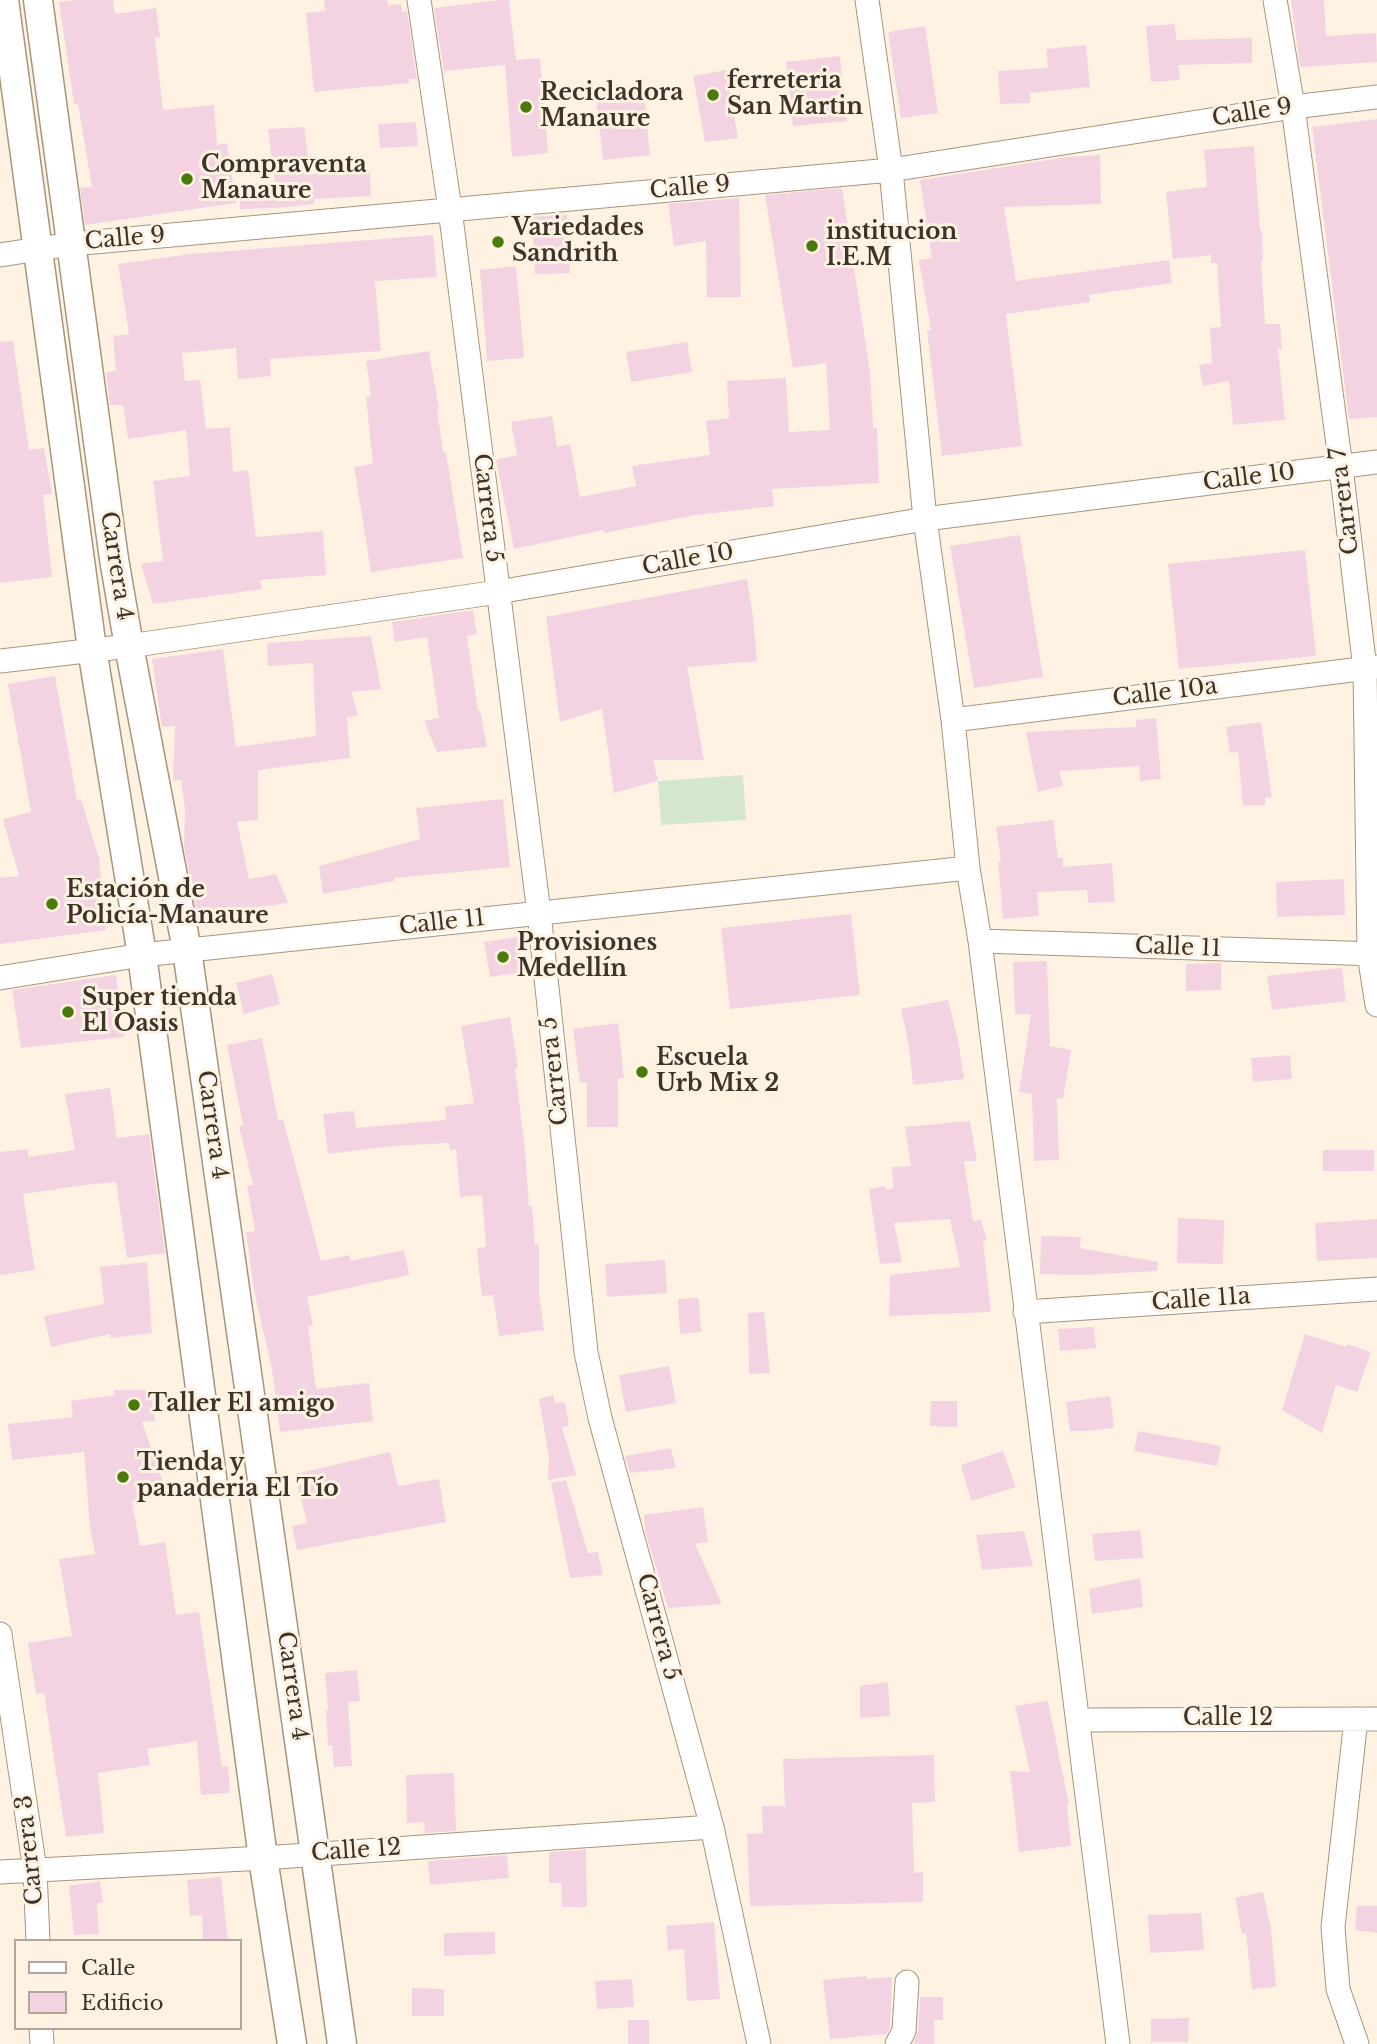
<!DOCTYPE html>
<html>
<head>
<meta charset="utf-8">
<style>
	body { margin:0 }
	#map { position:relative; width:1377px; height:2044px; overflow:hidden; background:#fff2e3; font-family:"Libre Baskerville",serif }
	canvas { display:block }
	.legend { position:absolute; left:14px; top:1939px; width:228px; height:91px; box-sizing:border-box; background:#fff2e3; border:2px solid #b1a699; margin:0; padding:9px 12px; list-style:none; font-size:21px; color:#3c3329 }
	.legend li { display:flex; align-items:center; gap:14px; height:35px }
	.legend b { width:35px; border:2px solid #b1a699 }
</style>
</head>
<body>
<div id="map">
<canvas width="1377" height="2044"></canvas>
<ul class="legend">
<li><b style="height:9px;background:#fff"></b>Calle</li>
<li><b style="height:19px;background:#f3d3e1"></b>Edificio</li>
</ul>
</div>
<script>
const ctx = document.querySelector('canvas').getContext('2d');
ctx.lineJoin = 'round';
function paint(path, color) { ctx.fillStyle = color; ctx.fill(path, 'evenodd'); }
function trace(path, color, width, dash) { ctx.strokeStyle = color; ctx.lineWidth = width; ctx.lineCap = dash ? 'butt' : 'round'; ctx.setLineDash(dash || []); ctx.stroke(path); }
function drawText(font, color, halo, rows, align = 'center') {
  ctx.font = font + ' "Libre Baskerville",serif'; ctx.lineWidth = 6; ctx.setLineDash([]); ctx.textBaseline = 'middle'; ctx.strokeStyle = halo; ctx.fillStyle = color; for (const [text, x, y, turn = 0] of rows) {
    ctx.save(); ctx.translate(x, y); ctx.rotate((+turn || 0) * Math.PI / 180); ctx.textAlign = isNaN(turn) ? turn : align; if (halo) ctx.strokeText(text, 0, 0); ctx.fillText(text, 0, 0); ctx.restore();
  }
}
const green = new Path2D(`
	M 743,775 L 746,820 L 661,825 L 658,781 Z`);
const building = new Path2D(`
	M 77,0 L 113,0 L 115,14 L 156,8 L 160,37 L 155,38 L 163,110 L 214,105 L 217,145 L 227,143 L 236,203 L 85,225 L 80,188 L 92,187 L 78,104 L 74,104 L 59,2 Z
	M 324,0 L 387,0 L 388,5 L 401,4 L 402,12 L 407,11 L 417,79 L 409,79 L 409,83 L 314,92 L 306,13 L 325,11 Z
	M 499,0 L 509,0 L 516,60 L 540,58 L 548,153 L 512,157 L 505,65 L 445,71 L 445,79 L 434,8 Z
	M 1291,0 L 1324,0 L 1326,36 L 1376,33 L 1377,62 L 1300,67 Z
	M 1175,24 L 1176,40 L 1252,38 L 1252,63 L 1178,65 L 1180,80 L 1151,82 L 1146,26 Z
	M 925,26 L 938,113 L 901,118 L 888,32 Z
	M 1086,45 L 1090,87 L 1030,93 L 1030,103 L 1000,104 L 998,71 L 1048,68 L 1046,49 Z
	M 840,56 L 847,121 L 793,126 L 786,62 Z
	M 726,70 L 738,138 L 705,142 L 693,76 Z
	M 644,93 L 650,155 L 603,160 L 596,98 Z
	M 1377,119 L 1377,417 L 1349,419 L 1312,127 Z
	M 416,122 L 418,146 L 380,148 L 378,124 Z
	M 304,127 L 310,174 L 370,172 L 371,196 L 314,199 L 314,204 L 278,208 L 240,209 L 239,184 L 275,183 L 268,129 Z
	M 1254,146 L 1260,230 L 1262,230 L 1263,261 L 1261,261 L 1265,324 L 1280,324 L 1282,349 L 1278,349 L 1285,420 L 1233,425 L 1229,381 L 1203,386 L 1199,365 L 1212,363 L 1210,328 L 1221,327 L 1217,263 L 1211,263 L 1211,255 L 1173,259 L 1166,192 L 1207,187 L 1204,150 Z
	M 1100,155 L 1101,204 L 1004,207 L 1016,281 L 1169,260 L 1172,283 L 1089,295 L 1090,302 L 1006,314 L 1022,446 L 942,456 L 927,330 L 931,330 L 919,260 L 932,258 L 920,180 L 1067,157 Z
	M 842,188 L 870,372 L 873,428 L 877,428 L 879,483 L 772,489 L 774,506 L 695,515 L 604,533 L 603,530 L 514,549 L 496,460 L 517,455 L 511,422 L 552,416 L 557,447 L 570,444 L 580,497 L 636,486 L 632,466 L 710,455 L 706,421 L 729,418 L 727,381 L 786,378 L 789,432 L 830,430 L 826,363 L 793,368 L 765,195 Z
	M 739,198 L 741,297 L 707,297 L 706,241 L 674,246 L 668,204 Z
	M 567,215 L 570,273 L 535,274 L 532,217 Z
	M 433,235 L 437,277 L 375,281 L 381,351 L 270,359 L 271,376 L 238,379 L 236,348 L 182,353 L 185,381 L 200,380 L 206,429 L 230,427 L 233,472 L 248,470 L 256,537 L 323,531 L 326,575 L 260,580 L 262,589 L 153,604 L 141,564 L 163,561 L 153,481 L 190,476 L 186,430 L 128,439 L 123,405 L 110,405 L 106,372 L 116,371 L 113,336 L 129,334 L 118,264 L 190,254 Z
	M 516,266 L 524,358 L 487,361 L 480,270 Z
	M 13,341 L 29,450 L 44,448 L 52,494 L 43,495 L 52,577 L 0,583 L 0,342 Z
	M 687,342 L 692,372 L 631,382 L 626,352 Z
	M 429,351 L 439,409 L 437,409 L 443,452 L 446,452 L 463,558 L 371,572 L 354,467 L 373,464 L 366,397 L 371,396 L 366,361 Z
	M 1020,535 L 1043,677 L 974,688 L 950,546 Z
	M 1305,550 L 1316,656 L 1179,669 L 1168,564 Z
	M 747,579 L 753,616 L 757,661 L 687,667 L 704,760 L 653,760 L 658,781 L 614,793 L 602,709 L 560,722 L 546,617 Z
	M 473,610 L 477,634 L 467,636 L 478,711 L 480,710 L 487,747 L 437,752 L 424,721 L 439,718 L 427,637 L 395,642 L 392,622 Z
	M 371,636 L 381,689 L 352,692 L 358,716 L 347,717 L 350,758 L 258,770 L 258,820 L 237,822 L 249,879 L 276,874 L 288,903 L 197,915 L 184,847 L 185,808 L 181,780 L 173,781 L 175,726 L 162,727 L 152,659 L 223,649 L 236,747 L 316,736 L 313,663 L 268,666 L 267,643 Z
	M 55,676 L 77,800 L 81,799 L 99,858 L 106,930 L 0,944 L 0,878 L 19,876 L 3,819 L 31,812 L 8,684 Z
	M 1156,718 L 1161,779 L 1140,781 L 1139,766 L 1059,771 L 1063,786 L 1038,792 L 1026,732 L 1136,727 L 1136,720 Z
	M 1261,722 L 1272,797 L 1265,798 L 1265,805 L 1243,806 L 1238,752 L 1230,753 L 1226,727 Z
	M 503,799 L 510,867 L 394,878 L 394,881 L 323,894 L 319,866 L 420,839 L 416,808 Z
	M 1053,820 L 1058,858 L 1063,858 L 1063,867 L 1112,863 L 1115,902 L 1088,903 L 1087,890 L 1037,892 L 1039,916 L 1003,919 L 998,862 L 1001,861 L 996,827 Z
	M 1344,879 L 1345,915 L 1277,917 L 1276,882 Z
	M 851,914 L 860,995 L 730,1009 L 721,928 Z
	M 517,937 L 522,972 L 490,977 L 484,942 Z
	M 1047,961 L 1050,1046 L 1071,1050 L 1063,1099 L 1057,1098 L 1059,1160 L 1034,1161 L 1032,1094 L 1019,1092 L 1031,1014 L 1015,1014 L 1013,962 Z
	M 1221,963 L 1221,990 L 1186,991 L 1186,964 Z
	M 1342,968 L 1346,1001 L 1272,1010 L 1267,976 Z
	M 272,974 L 280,1004 L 244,1014 L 236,983 Z
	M 116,975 L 124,1037 L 21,1048 L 12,990 Z
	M 948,1000 L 958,1040 L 964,1079 L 913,1085 L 909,1046 L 901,1009 Z
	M 510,1017 L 518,1067 L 515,1068 L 525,1150 L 529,1206 L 532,1206 L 535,1245 L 539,1244 L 539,1293 L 544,1330 L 499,1336 L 493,1295 L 482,1296 L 479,1272 L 477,1248 L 486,1247 L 482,1195 L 460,1197 L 456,1149 L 450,1150 L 449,1143 L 392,1146 L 328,1154 L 323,1114 L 354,1111 L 356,1128 L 446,1120 L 445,1107 L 474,1103 L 461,1026 Z
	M 618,1023 L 624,1078 L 618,1079 L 618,1127 L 587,1127 L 587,1082 L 580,1083 L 573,1029 Z
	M 262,1038 L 278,1120 L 283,1119 L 321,1261 L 350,1255 L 350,1261 L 404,1250 L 409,1275 L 307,1297 L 313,1325 L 308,1326 L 316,1389 L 369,1383 L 373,1421 L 280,1432 L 272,1369 L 254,1291 L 246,1232 L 255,1231 L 247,1186 L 253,1185 L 239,1126 L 243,1125 L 227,1045 Z
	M 1290,1055 L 1292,1079 L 1253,1082 L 1251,1058 Z
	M 110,1088 L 117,1138 L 149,1134 L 165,1253 L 127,1258 L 116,1182 L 85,1185 L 23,1194 L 35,1270 L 0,1275 L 0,1152 L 28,1149 L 28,1157 L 75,1150 L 65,1094 Z
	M 970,1121 L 977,1161 L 964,1161 L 973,1221 L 981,1220 L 987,1240 L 983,1241 L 991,1312 L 889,1316 L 890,1275 L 960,1267 L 950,1219 L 894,1223 L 902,1262 L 880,1264 L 869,1189 L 885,1186 L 886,1190 L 893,1188 L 892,1167 L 911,1166 L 905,1127 Z
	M 1323,1150 L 1374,1150 L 1374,1171 L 1323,1171 Z
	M 1178,1218 L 1224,1220 L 1223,1264 L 1177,1263 Z
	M 1377,1219 L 1377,1258 L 1317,1261 L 1315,1223 Z
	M 1041,1236 L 1081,1237 L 1080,1248 L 1158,1262 L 1157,1271 L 1080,1275 L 1040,1274 Z
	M 665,1260 L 667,1293 L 607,1297 L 605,1264 Z
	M 147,1262 L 152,1333 L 111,1338 L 110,1334 L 51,1347 L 44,1316 L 104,1304 L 100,1267 Z
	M 699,1298 L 701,1332 L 680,1334 L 678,1299 Z
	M 764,1312 L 770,1373 L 749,1374 L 748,1313 Z
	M 1094,1327 L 1096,1348 L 1060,1351 L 1058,1329 Z
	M 1305,1334 L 1346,1347 L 1347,1344 L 1371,1352 L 1357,1392 L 1336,1385 L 1322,1433 L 1282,1410 Z
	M 669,1366 L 676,1403 L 626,1412 L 619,1375 Z
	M 114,1390 L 151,1390 L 155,1421 L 142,1422 L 168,1496 L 132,1501 L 140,1546 L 165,1542 L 176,1615 L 199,1612 L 222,1767 L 228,1766 L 230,1793 L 201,1795 L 197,1741 L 147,1749 L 150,1765 L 98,1773 L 104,1833 L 66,1837 L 44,1693 L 36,1694 L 28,1643 L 72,1636 L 59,1559 L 95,1554 L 90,1527 L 84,1452 L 12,1460 L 8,1424 L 73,1417 L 71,1401 L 115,1395 Z
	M 553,1395 L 555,1403 L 565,1402 L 569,1426 L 562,1427 L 576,1475 L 548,1480 L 549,1457 L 539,1399 Z
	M 1110,1396 L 1114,1428 L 1088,1431 L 1070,1431 L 1066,1402 Z
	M 931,1401 L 957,1401 L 957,1427 L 930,1426 Z
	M 1138,1431 L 1221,1446 L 1217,1466 L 1134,1451 Z
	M 671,1448 L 676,1468 L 630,1473 L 625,1456 Z
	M 1003,1451 L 1016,1487 L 971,1501 L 961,1465 Z
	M 390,1452 L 398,1486 L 439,1479 L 446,1522 L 297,1550 L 292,1526 L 307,1523 L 295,1474 Z
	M 566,1480 L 588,1553 L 598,1552 L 603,1575 L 570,1578 L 551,1483 Z
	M 703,1507 L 708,1542 L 695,1544 L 722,1604 L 668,1608 L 646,1534 L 644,1515 Z
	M 1140,1530 L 1143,1558 L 1095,1561 L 1092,1534 Z
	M 1024,1531 L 1033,1566 L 982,1570 L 976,1535 Z
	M 1140,1578 L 1143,1607 L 1092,1614 L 1089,1589 Z
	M 357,1670 L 360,1701 L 348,1702 L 352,1766 L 334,1767 L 332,1745 L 328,1746 L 326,1710 L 328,1710 L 325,1673 Z
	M 888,1682 L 890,1716 L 860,1718 L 860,1686 Z
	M 1048,1701 L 1069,1805 L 1067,1805 L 1071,1846 L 1019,1852 L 1010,1771 L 1030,1772 L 1015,1706 Z
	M 934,1755 L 935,1802 L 912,1803 L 914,1873 L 923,1872 L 923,1902 L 750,1906 L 747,1834 L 763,1833 L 762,1806 L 785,1806 L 783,1759 Z
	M 454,1773 L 456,1831 L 425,1833 L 424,1822 L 407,1823 L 406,1775 Z
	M 586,1850 L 587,1907 L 562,1907 L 561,1883 L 549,1883 L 549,1852 Z
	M 507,1855 L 509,1878 L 430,1885 L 428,1861 Z
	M 221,1877 L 228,1941 L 203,1941 L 202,1915 L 190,1916 L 187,1880 Z
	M 100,1881 L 103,1902 L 97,1904 L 99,1934 L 74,1935 L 69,1886 Z
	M 1263,1892 L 1271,1929 L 1276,1987 L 1252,1989 L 1246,1933 L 1242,1934 L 1235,1898 Z
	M 1357,1906 L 1377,1906 L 1377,1933 L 1355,1930 Z
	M 1201,1913 L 1204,1950 L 1150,1953 L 1148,1915 Z
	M 714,1922 L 720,1999 L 687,2001 L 684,1949 L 668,1950 L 666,1926 Z
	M 495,1932 L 495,1954 L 444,1956 L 444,1933 Z
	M 867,1976 L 867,1979 L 892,1977 L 890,2027 L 887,2034 L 830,2039 L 823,1980 Z
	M 632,1979 L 634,2007 L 597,2009 L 595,1981 Z
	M 412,1988 L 444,1989 L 444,2016 L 412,2016 Z
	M 920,1997 L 943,1997 L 943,2020 L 934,2020 L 934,2044 L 913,2044 L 918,2032 Z
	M 1189,2018 L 1188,2042 L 1151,2042 L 1151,2019 Z
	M 628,2020 L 649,2020 L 649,2044 L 628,2044 Z`);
const minor = new Path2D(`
	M 419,0 L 450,209 L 539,913 L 586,1352 L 600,1418 L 712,1827 L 759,2044
	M 867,0 L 891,170 L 925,519 L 953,720 L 968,868 L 980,941 L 1118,2044
	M 1275,0 L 1293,107 L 1341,467 L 1365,669 L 1369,954 L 1377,1005
	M 0,255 L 72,244 L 891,170 L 1293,107 L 1377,97
	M 0,661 L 129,646 L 498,592 L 925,519 L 1377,462
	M 953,720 L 1377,667
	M 980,941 L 1377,954
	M 0,978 L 142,955 L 968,868
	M 1025,1312 L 1377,1289
	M 0,1634 L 35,1870 L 38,1941
	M 1356,1719 L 1333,1927 L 1338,1989 L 1357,2044
	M 1079,1720 L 1377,1719
	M 0,1872 L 263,1858 L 712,1827
	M 41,2028 L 42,2044
	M 897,2044 L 904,2031 L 907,1982`);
const tertiary = new Path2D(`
	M 4,0 L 92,649 L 142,955 L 263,1858 L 292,2044
	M 38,0 L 114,559 L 129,646 L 187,950 L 342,2044`);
const markers = [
	[713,95,7,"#487b0a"],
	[526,107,7,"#487b0a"],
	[187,179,7,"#487b0a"],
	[498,242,7,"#487b0a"],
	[812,246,7,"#487b0a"],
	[52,904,7,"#487b0a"],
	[503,957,7,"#487b0a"],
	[68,1012,7,"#487b0a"],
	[642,1072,7,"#487b0a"],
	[134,1405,7,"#487b0a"],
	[123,1477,7,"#487b0a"]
];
const poiNames = [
	["ferreteria",727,82],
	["San Martin",727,108],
	["Recicladora",540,94],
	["Manaure",540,120],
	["Compraventa",201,166],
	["Manaure",201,192],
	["Variedades",512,229],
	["Sandrith",512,255],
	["institucion",826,233],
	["I.E.M",826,259],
	["Estación de",66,891],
	["Policía-Manaure",66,917],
	["Provisiones",517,944],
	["Medellín",517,970],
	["Super tienda",82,999],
	["El Oasis",82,1025],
	["Escuela",656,1059],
	["Urb Mix 2",656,1085],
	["Taller El amigo",148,1405],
	["Tienda y",137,1464],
	["panaderia El Tío",137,1490]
];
const streetNames = [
	["Calle 9",1252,113,-9],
	["Calle 9",690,188,-5],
	["Calle 9",125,239,-5],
	["Calle 10",1249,478,-7],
	["Carrera 7",1345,501,-97],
	["Carrera 5",487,508,83],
	["Calle 10",688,560,-10],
	["Carrera 4",116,566,81],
	["Calle 10a",1165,693,-7],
	["Calle 11",442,923,-6],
	["Calle 11",1178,948,2],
	["Carrera 5",555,1071,-96],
	["Carrera 4",212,1125,82],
	["Calle 11a",1201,1300,-4],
	["Carrera 5",658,1627,75],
	["Carrera 4",292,1686,82],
	["Calle 12",1228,1719],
	["Carrera 3",30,1850,-96],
	["Calle 12",356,1851,-4]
];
paint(green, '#d4e7ce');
paint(building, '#f3d3e1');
trace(minor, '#a8947c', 25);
trace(tertiary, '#a8947c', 31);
trace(minor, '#fff', 23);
trace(tertiary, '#fff', 28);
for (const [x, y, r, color] of markers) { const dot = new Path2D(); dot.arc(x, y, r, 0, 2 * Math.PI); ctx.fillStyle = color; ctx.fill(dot); trace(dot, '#fff2e3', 2.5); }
drawText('bold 23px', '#3c3329', '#fff2e3', poiNames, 'left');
drawText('23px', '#3c3329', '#fff2e3', streetNames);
</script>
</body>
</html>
